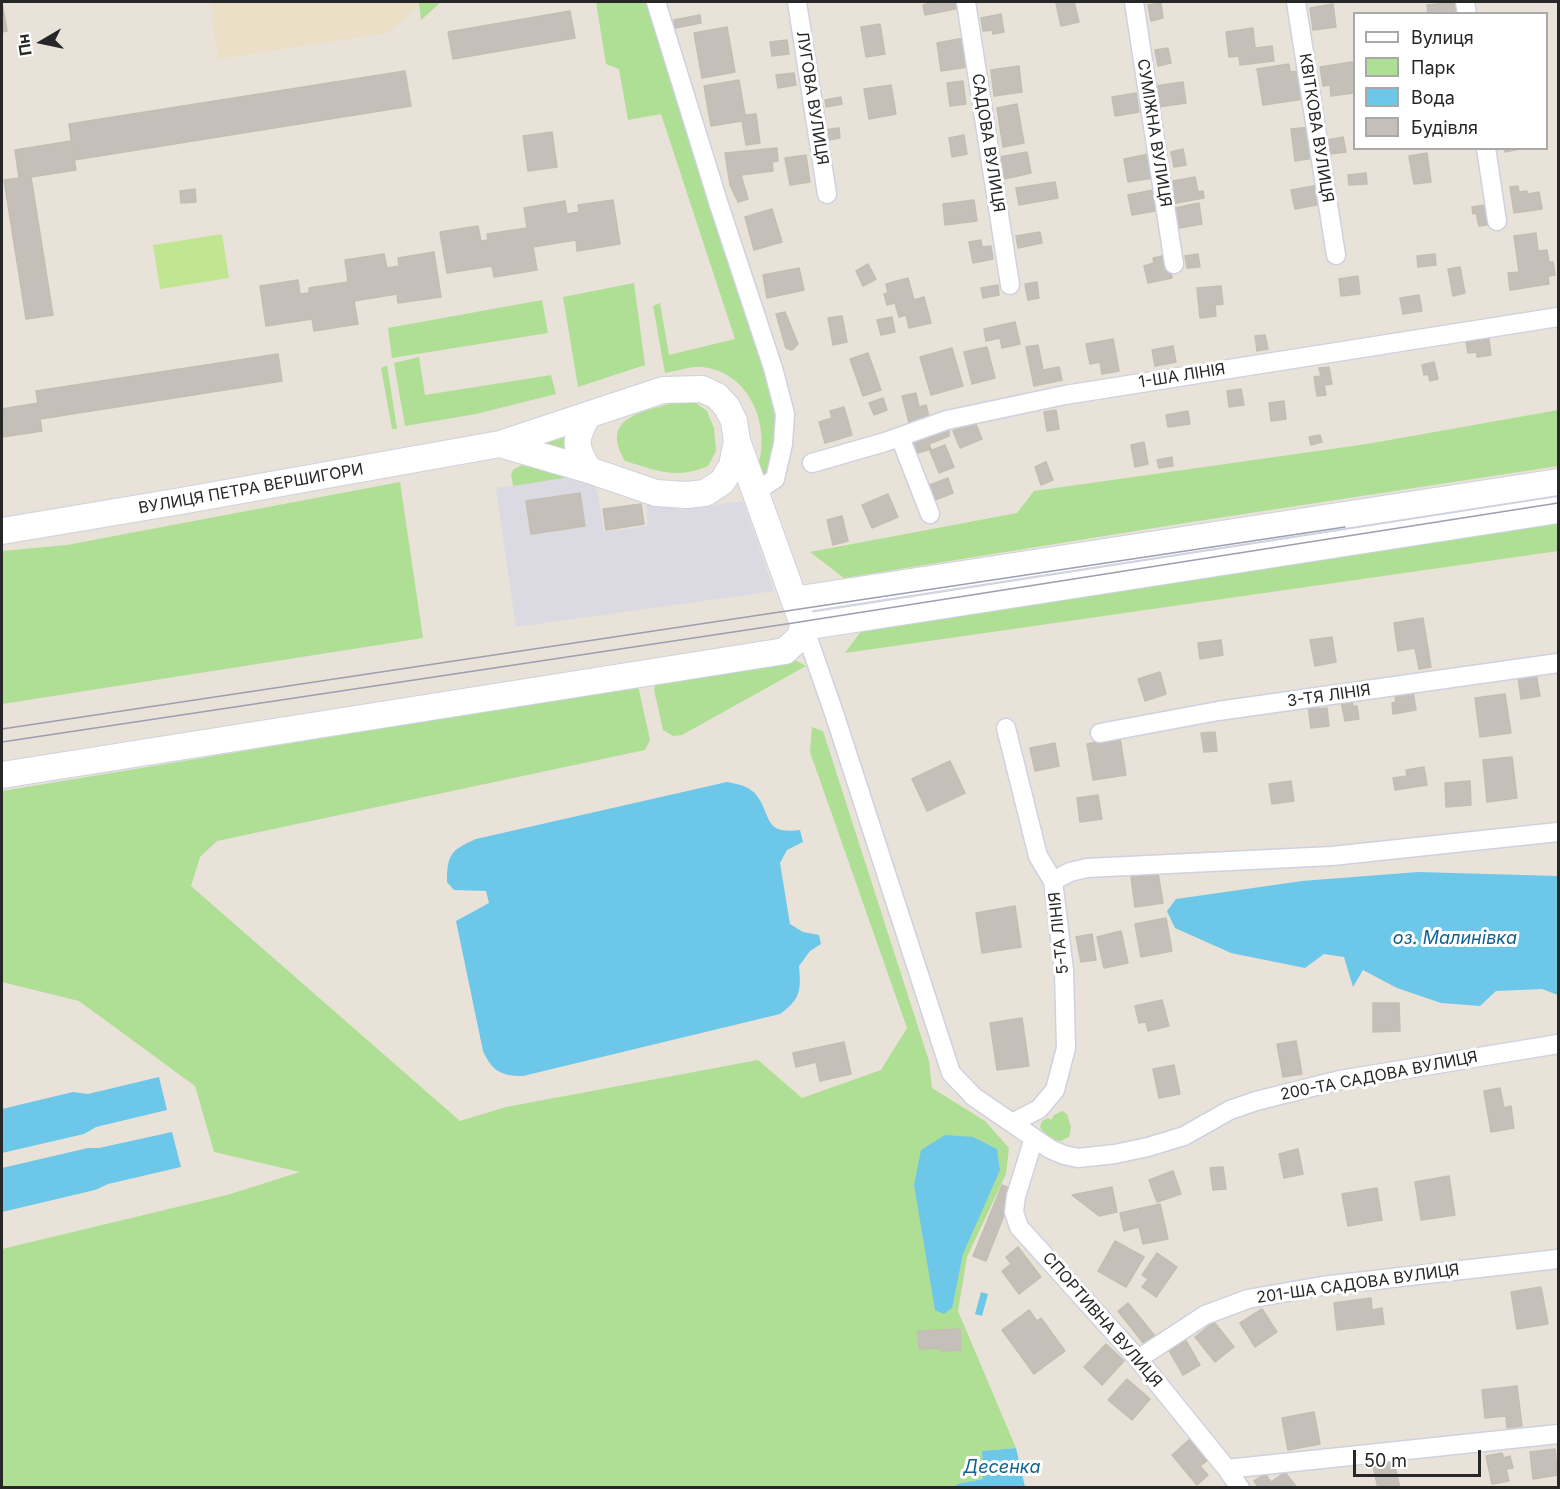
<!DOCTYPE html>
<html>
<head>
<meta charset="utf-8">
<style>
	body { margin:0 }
	#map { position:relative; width:1560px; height:1489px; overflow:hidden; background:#e9e2d8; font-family:Inter,sans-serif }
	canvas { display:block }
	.frame { position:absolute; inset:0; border:3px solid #272727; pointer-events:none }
	.legend { position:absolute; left:1353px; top:12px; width:195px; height:138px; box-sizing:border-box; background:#fff; border:2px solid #a9a9a9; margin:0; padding:8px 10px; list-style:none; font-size:18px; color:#272727 }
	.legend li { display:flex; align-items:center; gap:12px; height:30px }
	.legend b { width:30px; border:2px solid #a9a9a9 }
	.north { position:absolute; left:12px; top:12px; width:60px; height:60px; -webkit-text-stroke:4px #fff; paint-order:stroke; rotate:261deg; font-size:16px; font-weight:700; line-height:24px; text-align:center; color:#272727 }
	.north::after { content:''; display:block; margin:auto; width:21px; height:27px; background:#272727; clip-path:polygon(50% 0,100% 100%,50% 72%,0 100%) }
	.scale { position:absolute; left:1353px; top:1450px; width:128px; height:27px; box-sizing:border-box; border:3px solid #272727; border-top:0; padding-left:8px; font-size:18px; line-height:21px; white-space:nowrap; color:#272727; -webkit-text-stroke:4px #fff; paint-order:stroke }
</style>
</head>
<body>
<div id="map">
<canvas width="1560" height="1489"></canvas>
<div class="frame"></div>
<ul class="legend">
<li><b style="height:8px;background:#fff"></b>Вулиця</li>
<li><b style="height:16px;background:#aedf95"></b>Парк</li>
<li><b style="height:16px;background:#6dc7e9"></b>Вода</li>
<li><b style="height:16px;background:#c4bfb8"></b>Будівля</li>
</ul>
<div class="north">Пн</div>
<div class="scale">50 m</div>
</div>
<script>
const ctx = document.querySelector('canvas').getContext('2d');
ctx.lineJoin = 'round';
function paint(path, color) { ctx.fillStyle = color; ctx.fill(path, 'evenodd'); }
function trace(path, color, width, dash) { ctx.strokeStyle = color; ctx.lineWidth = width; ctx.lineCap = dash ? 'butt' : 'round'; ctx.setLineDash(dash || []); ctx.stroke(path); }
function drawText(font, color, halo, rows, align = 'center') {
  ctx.font = font + ' Inter,sans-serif'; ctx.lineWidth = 6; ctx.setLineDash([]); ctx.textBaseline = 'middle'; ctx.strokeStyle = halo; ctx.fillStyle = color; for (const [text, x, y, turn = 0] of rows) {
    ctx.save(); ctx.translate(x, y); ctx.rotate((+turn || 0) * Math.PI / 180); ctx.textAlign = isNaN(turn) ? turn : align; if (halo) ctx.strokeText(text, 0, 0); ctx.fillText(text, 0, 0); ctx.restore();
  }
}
const industrial = new Path2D(`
	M 569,477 L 593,484 L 597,490 L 604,532 L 648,526 L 646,501 L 680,510 L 743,501 L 774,591 L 516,627 L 496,488 Z`);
const education = new Path2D(`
	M 210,2 L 423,2 L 387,33 L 218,59 Z`);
const green = new Path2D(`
	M 419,2 L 441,2 L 421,20 Z
	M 596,2 L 648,2 L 781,411 L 772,469 L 761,481 L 754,474 C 757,467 760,460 761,452 C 766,414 744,371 702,367 C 691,366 677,371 665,373 L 653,306 L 660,303 L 669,355 L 735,339 L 661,114 L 628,120 L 619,69 L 606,64 Z
	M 634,283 L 645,365 L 578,387 L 563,297 Z
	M 542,300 L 548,333 L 392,358 L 388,328 Z
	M 419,357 L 425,395 L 551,375 L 556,394 L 476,414 L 405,426 L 394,363 Z
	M 387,365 L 397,429 L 392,429 L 381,368 Z
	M 679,401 L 693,401 L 707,411 L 714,428 L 716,451 L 708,466 C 676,480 656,470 625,461 C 598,415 646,412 679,401 Z
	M 1558,410 L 1558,466 L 1185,523 L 844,578 L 810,552 L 1017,513 L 1034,491 L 1367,444 Z
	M 568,433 L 564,441 L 567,451 L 543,443 Z
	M 522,465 L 569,477 L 513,486 L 511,474 L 514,469 Z
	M 400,482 L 423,638 L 2,704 L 2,551 L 67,545 Z
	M 1558,522 L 1558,551 L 845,653 L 862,630 Z
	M 793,659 L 806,666 L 682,735 L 673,736 L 663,730 L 654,690 L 656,683 Z
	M 638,686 L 650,740 L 645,750 L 217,841 L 200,857 L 191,886 L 460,1121 L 506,1107 L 758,1060 L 802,1098 L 881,1070 L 907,1028 L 810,752 L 812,727 L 823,731 L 929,1061 L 932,1088 L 985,1121 L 1009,1148 L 1006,1174 L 967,1257 L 958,1311 L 1016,1448 L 982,1451 L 983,1479 L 957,1484 L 956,1488 L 2,1487 L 2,1249 L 227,1195 L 300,1172 L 214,1152 L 195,1086 L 79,1001 L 2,982 L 2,791 Z
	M 1062,1111 L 1067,1114 L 1071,1127 L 1069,1137 L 1061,1141 L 1049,1139 L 1040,1127 L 1042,1121 L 1048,1118 L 1051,1120 L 1054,1115 Z`);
const pitch = new Path2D(`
	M 222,234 L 229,278 L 160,289 L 153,245 Z`);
const water = new Path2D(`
	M 727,782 C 738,784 750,786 757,796 C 772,816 763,835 800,830 L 803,842 L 787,850 L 780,863 L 790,924 L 803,932 L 819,935 L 821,944 L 810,951 L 799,966 C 801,990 801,999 780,1014 L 523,1076 C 501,1076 492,1071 483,1051 L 456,921 L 489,903 L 486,891 L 454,890 L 447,882 C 447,854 451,850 476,839 Z
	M 1418,872 L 1558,876 L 1558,995 L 1542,989 L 1496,991 L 1480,1006 L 1441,1003 L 1397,988 L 1363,970 L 1353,987 L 1344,957 L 1324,954 L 1305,968 L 1231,953 L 1175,928 L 1167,911 L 1176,899 L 1302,881 Z
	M 159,1077 L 167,1110 L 96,1127 L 84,1134 L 2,1153 L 2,1109 L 73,1092 L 88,1094 Z
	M 172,1132 L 181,1167 L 108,1184 L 95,1190 L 2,1212 L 2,1168 L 88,1148 L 99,1148 Z
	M 945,1135 L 973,1137 L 997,1149 L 1000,1170 L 963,1254 L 952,1308 L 944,1314 L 935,1310 L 914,1185 L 921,1150 Z
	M 981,1292 L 988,1294 L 982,1316 L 975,1314 Z
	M 1016,1448 L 1025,1487 L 956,1487 L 957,1484 L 983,1479 L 982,1451 Z`);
const building = new Path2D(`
	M 2,2 L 7,31 L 2,32 Z
	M 934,2 L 959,2 L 960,8 L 925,15 L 923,5 Z
	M 1062,2 L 1074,2 L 1079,22 L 1061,26 L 1056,3 Z
	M 1458,2 L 1460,14 L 1428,14 L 1427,5 Z
	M 1161,3 L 1163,18 L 1151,21 L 1148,5 Z
	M 1333,4 L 1336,27 L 1313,30 L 1310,8 Z
	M 570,11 L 575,38 L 453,59 L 448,32 Z
	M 1001,14 L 1004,32 L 993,34 L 992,30 L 983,31 L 981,18 Z
	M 700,15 L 701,23 L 675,28 L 674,20 Z
	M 880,24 L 885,54 L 866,57 L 861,27 Z
	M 727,27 L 735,72 L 702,78 L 694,33 Z
	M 1253,28 L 1255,48 L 1272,46 L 1274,61 L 1240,65 L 1239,56 L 1229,57 L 1226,32 Z
	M 964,38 L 968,67 L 941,71 L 937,43 Z
	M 787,40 L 789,54 L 772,56 L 770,42 Z
	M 1168,48 L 1171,63 L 1158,66 L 1155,50 Z
	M 1352,62 L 1354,72 L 1354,93 L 1331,96 L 1330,85 L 1323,86 L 1320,67 Z
	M 1289,64 L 1290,72 L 1300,71 L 1304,99 L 1263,105 L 1257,69 Z
	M 1019,66 L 1022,92 L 994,96 L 991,70 Z
	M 405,71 L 411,106 L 74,160 L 69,124 Z
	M 794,73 L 796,85 L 778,88 L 776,75 Z
	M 739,80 L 745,115 L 756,114 L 760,143 L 746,145 L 742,121 L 711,126 L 704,86 Z
	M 963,81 L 966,104 L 950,106 L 947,83 Z
	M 1183,82 L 1186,103 L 1158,107 L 1155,86 Z
	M 891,85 L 896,114 L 869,119 L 864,89 Z
	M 1136,93 L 1139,112 L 1115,116 L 1112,97 Z
	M 841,97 L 842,104 L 826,107 L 825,100 Z
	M 1017,104 L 1024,143 L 1003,147 L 997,108 Z
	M 1310,127 L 1314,158 L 1295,161 L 1291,129 Z
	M 839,128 L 840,138 L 823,141 L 822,130 Z
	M 552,132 L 557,167 L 528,171 L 523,136 Z
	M 964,135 L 967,154 L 952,157 L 949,138 Z
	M 1343,137 L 1346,152 L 1329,154 L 1327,140 Z
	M 71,141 L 76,170 L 31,177 L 53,315 L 26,319 L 4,180 L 19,178 L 15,150 Z
	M 777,148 L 778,161 L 772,162 L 773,171 L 741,175 L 748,199 L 738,202 L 730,185 L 725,153 Z
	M 1504,148 L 1520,148 L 1520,149 L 1505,152 Z
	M 1183,149 L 1186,165 L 1174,167 L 1171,152 Z
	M 1027,152 L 1031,173 L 1004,179 L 1000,157 Z
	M 1427,153 L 1431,182 L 1414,184 L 1409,156 Z
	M 1149,154 L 1153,178 L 1128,182 L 1124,159 Z
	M 806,155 L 810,182 L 790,185 L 785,158 Z
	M 1366,173 L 1367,184 L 1349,185 L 1348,175 Z
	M 1195,177 L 1198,192 L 1203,191 L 1204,198 L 1171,204 L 1169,194 L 1175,193 L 1173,181 Z
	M 1055,182 L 1058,198 L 1019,205 L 1016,188 Z
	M 1319,185 L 1322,204 L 1295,209 L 1291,190 Z
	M 1518,186 L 1519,192 L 1527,191 L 1527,194 L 1539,192 L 1542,209 L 1514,213 L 1510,187 Z
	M 195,189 L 196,202 L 181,203 L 180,191 Z
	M 1153,190 L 1155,211 L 1132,215 L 1128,195 Z
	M 613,200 L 620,244 L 577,251 L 576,240 L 533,247 L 537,270 L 494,277 L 492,266 L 447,273 L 440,232 L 478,226 L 481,241 L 488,240 L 487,234 L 527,228 L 524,208 L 565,201 L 567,214 L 579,212 L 578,205 Z
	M 974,200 L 977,221 L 945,225 L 943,204 Z
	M 1199,203 L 1202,224 L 1179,228 L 1175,208 Z
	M 1490,204 L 1494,224 L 1479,226 L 1476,213 L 1473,214 L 1472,207 Z
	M 772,209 L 782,242 L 754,250 L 745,217 Z
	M 1040,232 L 1042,243 L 1018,248 L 1016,236 Z
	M 1536,233 L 1538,251 L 1547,250 L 1549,262 L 1553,262 L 1555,275 L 1548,276 L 1549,284 L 1510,290 L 1508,273 L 1519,272 L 1514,236 Z
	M 981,240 L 982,247 L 991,246 L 993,259 L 973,263 L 969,242 Z
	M 434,252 L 441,297 L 398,303 L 397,294 L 354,301 L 358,324 L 314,331 L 312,319 L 266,326 L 260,286 L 298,280 L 300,294 L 309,293 L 309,288 L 348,282 L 345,260 L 384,254 L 387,268 L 399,266 L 398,258 Z
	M 1198,254 L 1200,267 L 1187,268 L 1185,256 Z
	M 1435,254 L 1436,265 L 1418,267 L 1417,256 Z
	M 1167,255 L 1172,278 L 1148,283 L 1144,266 L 1154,263 L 1153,258 Z
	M 868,264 L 876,279 L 863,286 L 856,271 Z
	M 1460,267 L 1465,293 L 1453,296 L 1448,269 Z
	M 799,268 L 804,290 L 767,298 L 763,275 Z
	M 1358,276 L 1360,294 L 1341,296 L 1339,279 Z
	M 908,278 L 914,300 L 924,297 L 931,323 L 909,328 L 906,315 L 899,317 L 895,303 L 887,305 L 884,294 L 888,293 L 886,284 Z
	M 1037,282 L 1039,298 L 1028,300 L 1025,284 Z
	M 998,285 L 999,295 L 983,298 L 981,288 Z
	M 1221,286 L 1223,304 L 1215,305 L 1216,316 L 1200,318 L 1197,288 Z
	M 1419,295 L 1422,311 L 1403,314 L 1400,298 Z
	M 785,312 L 798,344 L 792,350 L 786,348 L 776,314 Z
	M 842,316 L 847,342 L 833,345 L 828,318 Z
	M 892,317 L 895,332 L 881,335 L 877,320 Z
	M 1015,322 L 1020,344 L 1002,348 L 1000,338 L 986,341 L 984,329 Z
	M 1265,335 L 1268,349 L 1257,351 L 1255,336 Z
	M 1113,339 L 1119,371 L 1102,374 L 1100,362 L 1090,364 L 1086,344 Z
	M 1489,339 L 1491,355 L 1477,357 L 1477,352 L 1468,353 L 1466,342 Z
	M 1038,345 L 1043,370 L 1059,367 L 1062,380 L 1034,386 L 1026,347 Z
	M 1173,346 L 1176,362 L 1155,366 L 1152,350 Z
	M 987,347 L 995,378 L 972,384 L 964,352 Z
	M 952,348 L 963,386 L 931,395 L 920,357 Z
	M 868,353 L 881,390 L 863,396 L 850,359 Z
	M 278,354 L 282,381 L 40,419 L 42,431 L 2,437 L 2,409 L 38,403 L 36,391 Z
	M 1434,362 L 1438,379 L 1430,381 L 1428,374 L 1424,375 L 1422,365 Z
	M 1329,367 L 1332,384 L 1324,385 L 1326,395 L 1317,396 L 1314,377 L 1321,376 L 1319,368 Z
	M 1241,389 L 1244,405 L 1229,407 L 1227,391 Z
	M 916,393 L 919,407 L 926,405 L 930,421 L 910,426 L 902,396 Z
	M 883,398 L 887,410 L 874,415 L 869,403 Z
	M 1284,401 L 1286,419 L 1271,421 L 1269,403 Z
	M 844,407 L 852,435 L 825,443 L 819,422 L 832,418 L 830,411 Z
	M 1056,410 L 1059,429 L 1047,431 L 1044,412 Z
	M 1188,411 L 1190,424 L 1168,427 L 1166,415 Z
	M 975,422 L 982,439 L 960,448 L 953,431 Z
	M 949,429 L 949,436 L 929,444 L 931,449 L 914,454 L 913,440 Z
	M 1320,435 L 1322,442 L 1311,445 L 1309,437 Z
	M 1144,442 L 1148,464 L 1135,467 L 1131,445 Z
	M 945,445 L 954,467 L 939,473 L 930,451 Z
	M 1172,457 L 1173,466 L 1159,468 L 1157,460 Z
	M 1046,462 L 1053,480 L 1041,485 L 1035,467 Z
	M 948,478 L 953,493 L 932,501 L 927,486 Z
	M 580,493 L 585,526 L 531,534 L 526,501 Z
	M 888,494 L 898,517 L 872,528 L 862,505 Z
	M 641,504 L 644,524 L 606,530 L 603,509 Z
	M 842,516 L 848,541 L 833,545 L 827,520 Z
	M 1423,618 L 1431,667 L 1419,669 L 1415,648 L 1398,651 L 1394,623 Z
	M 1332,637 L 1336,662 L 1315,666 L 1310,640 Z
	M 1221,640 L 1223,655 L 1200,659 L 1198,643 Z
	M 1160,672 L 1166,694 L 1145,701 L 1138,679 Z
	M 1536,674 L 1540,696 L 1521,699 L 1518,677 Z
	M 1413,691 L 1416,710 L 1393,714 L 1392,703 L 1396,702 L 1395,694 Z
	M 1505,694 L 1511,733 L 1480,737 L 1475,698 Z
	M 1352,700 L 1353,706 L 1357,706 L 1359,719 L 1345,721 L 1341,701 Z
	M 1318,705 L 1319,709 L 1327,708 L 1329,726 L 1311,728 L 1308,706 Z
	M 1215,732 L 1217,751 L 1204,752 L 1201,733 Z
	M 1120,738 L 1126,775 L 1093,780 L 1087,744 Z
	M 1055,743 L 1059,766 L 1035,771 L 1030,748 Z
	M 1512,757 L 1517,798 L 1487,802 L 1483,760 Z
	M 950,761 L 965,793 L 927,811 L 912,779 Z
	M 1424,767 L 1427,785 L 1395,790 L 1393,778 L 1407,776 L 1406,770 Z
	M 1291,781 L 1294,801 L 1272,804 L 1269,784 Z
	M 1470,781 L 1471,805 L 1446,807 L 1445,783 Z
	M 1098,795 L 1102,819 L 1080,822 L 1077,798 Z
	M 1158,873 L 1163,903 L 1135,907 L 1131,877 Z
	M 1015,906 L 1021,947 L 982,953 L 976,913 Z
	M 1166,918 L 1172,951 L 1141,957 L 1135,924 Z
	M 1121,931 L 1128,963 L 1104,968 L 1097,937 Z
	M 1092,934 L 1096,960 L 1081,962 L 1076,937 Z
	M 1162,1000 L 1169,1026 L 1148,1031 L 1146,1022 L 1139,1023 L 1135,1006 Z
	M 1373,1003 L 1399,1003 L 1400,1031 L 1373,1032 Z
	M 1022,1018 L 1029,1066 L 997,1070 L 990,1023 Z
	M 1296,1041 L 1302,1074 L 1283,1077 L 1277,1044 Z
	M 844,1042 L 851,1074 L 820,1081 L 816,1062 L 796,1067 L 793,1053 Z
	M 1174,1065 L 1180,1094 L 1159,1098 L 1153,1069 Z
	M 1500,1088 L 1504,1108 L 1511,1106 L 1514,1128 L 1491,1132 L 1484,1091 Z
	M 1298,1149 L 1303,1174 L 1284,1178 L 1279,1154 Z
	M 1223,1167 L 1226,1189 L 1213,1190 L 1210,1168 Z
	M 1173,1171 L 1181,1194 L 1157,1202 L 1149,1180 Z
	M 1449,1176 L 1455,1215 L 1421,1220 L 1415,1182 Z
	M 1002,1185 L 1014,1190 L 986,1261 L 973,1256 Z
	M 1112,1187 L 1117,1212 L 1099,1216 L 1072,1195 Z
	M 1377,1188 L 1382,1220 L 1348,1226 L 1342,1194 Z
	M 1160,1204 L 1168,1239 L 1143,1244 L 1139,1227 L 1124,1231 L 1120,1213 Z
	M 1115,1241 L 1144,1257 L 1126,1287 L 1098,1271 Z
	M 1018,1247 L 1041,1277 L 1019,1294 L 1002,1271 L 1011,1264 L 1006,1257 Z
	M 1157,1253 L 1177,1267 L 1156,1297 L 1142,1287 L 1148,1279 L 1142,1275 Z
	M 1541,1287 L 1548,1324 L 1517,1329 L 1511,1292 Z
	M 1371,1298 L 1372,1310 L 1382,1308 L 1384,1324 L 1337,1330 L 1334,1303 Z
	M 1128,1303 L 1155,1336 L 1144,1344 L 1118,1311 Z
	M 1262,1309 L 1277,1332 L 1255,1347 L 1240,1323 Z
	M 1029,1310 L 1037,1321 L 1041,1318 L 1065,1351 L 1034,1374 L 1002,1330 Z
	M 1214,1322 L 1234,1347 L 1215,1362 L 1195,1337 Z
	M 960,1329 L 961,1350 L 941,1351 L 941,1348 L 919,1349 L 918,1331 Z
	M 1184,1337 L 1200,1365 L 1183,1375 L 1167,1347 Z
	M 1106,1344 L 1124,1361 L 1102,1385 L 1084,1367 Z
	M 1127,1379 L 1150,1399 L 1132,1420 L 1108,1400 Z
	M 1517,1386 L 1522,1426 L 1507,1428 L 1506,1416 L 1485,1418 L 1482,1390 Z
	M 1314,1412 L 1320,1444 L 1288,1450 L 1282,1418 Z
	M 1190,1439 L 1208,1460 L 1200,1466 L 1208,1475 L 1197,1485 L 1172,1455 Z
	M 1555,1449 L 1558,1475 L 1533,1479 L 1530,1452 Z
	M 1502,1453 L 1504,1458 L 1510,1456 L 1513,1468 L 1506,1469 L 1509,1481 L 1492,1484 L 1486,1456 Z
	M 1394,1462 L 1400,1488 L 1378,1488 L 1373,1466 Z
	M 1285,1472 L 1297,1488 L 1259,1488 L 1254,1481 L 1265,1474 L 1271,1482 Z`);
const street = new Path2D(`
	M 656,2 L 720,208 L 773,368 L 785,414 L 783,444 L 775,479 L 755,492
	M 797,2 L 827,194
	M 966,2 L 1010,285
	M 1134,2 L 1174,264
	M 1296,2 L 1336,255
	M 1465,2 L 1467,14
	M 1486,148 L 1497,221
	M 900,437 L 930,514
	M 812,463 L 885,442 L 947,420 L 1065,395 L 1558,317
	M 804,627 L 835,716 L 951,1073 L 974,1097 L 1050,1149 L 1064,1155 L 1078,1158 L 1115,1154 L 1148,1147 L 1184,1136 L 1230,1110 L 1256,1101 L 1340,1080 L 1558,1044
	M 1006,728 L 1038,856 L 1053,881 L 1064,970 L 1066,1048 L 1055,1090 L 1039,1109 L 1012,1123
	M 1100,733 L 1218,711 L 1558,663
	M 1053,881 L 1070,872 L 1087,868 L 1332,856 L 1558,832
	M 1034,1138 L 1016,1196 L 1014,1212 L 1019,1227 L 1138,1359 L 1227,1469 L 1240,1488
	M 1138,1359 L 1205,1315 L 1248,1299 L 1322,1286 L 1558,1259
	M 1227,1469 L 1558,1434`);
const secondary = new Path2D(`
	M 588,415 C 574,440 574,446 589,470
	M 2,531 L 181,501 L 500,444 L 663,390 L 702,389 L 717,396 L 727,407 L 734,421 L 737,441 L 732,466 L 722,482 L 705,493 L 686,495 L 656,493 L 589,470 L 500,444
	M 794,600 L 1558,482
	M 804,627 L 1558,510
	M 2,775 L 785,651 L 799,638 L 804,627 L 737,441`);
const tram = new Path2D(`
	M 2,729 L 1345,527
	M 2,742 L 793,623 L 1558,503`);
const streetNames = [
	["ЛУГОВА ВУЛИЦЯ",812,98,81],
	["КВІТКОВА ВУЛИЦЯ",1316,128,81],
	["СУМІЖНА ВУЛИЦЯ",1154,133,81],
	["САДОВА ВУЛИЦЯ",988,143,81],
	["1-ША ЛІНІЯ",1182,376,-9],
	["ВУЛИЦЯ ПЕТРА ВЕРШИГОРИ",251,489,-10],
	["3-ТЯ ЛІНІЯ",1329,696,-8],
	["5-ТА ЛІНІЯ",1059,933,-96],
	["200-ТА САДОВА ВУЛИЦЯ",1379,1076,-11],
	["201-ША САДОВА ВУЛИЦЯ",1358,1284,-8],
	["СПОРТИВНА ВУЛИЦЯ",1102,1320,49]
];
const waterNames = [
	["оз. Малинівка",1455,939],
	["Десенка",1002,1468]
];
paint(industrial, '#dbd9e1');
paint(education, '#ebe0c7');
paint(green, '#aedf95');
paint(pitch, '#c1e691');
paint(water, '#6dc7e9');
paint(building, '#c4bfb8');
trace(building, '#c4beb2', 1.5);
trace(street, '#ced1e0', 21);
trace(secondary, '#ced1e0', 28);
trace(street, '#fff', 18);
trace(secondary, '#fff', 26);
trace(tram, '#9c9eb1', 1.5);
drawText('16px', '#272727', '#fff', streetNames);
drawText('italic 18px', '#116390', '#fff', waterNames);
</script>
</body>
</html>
